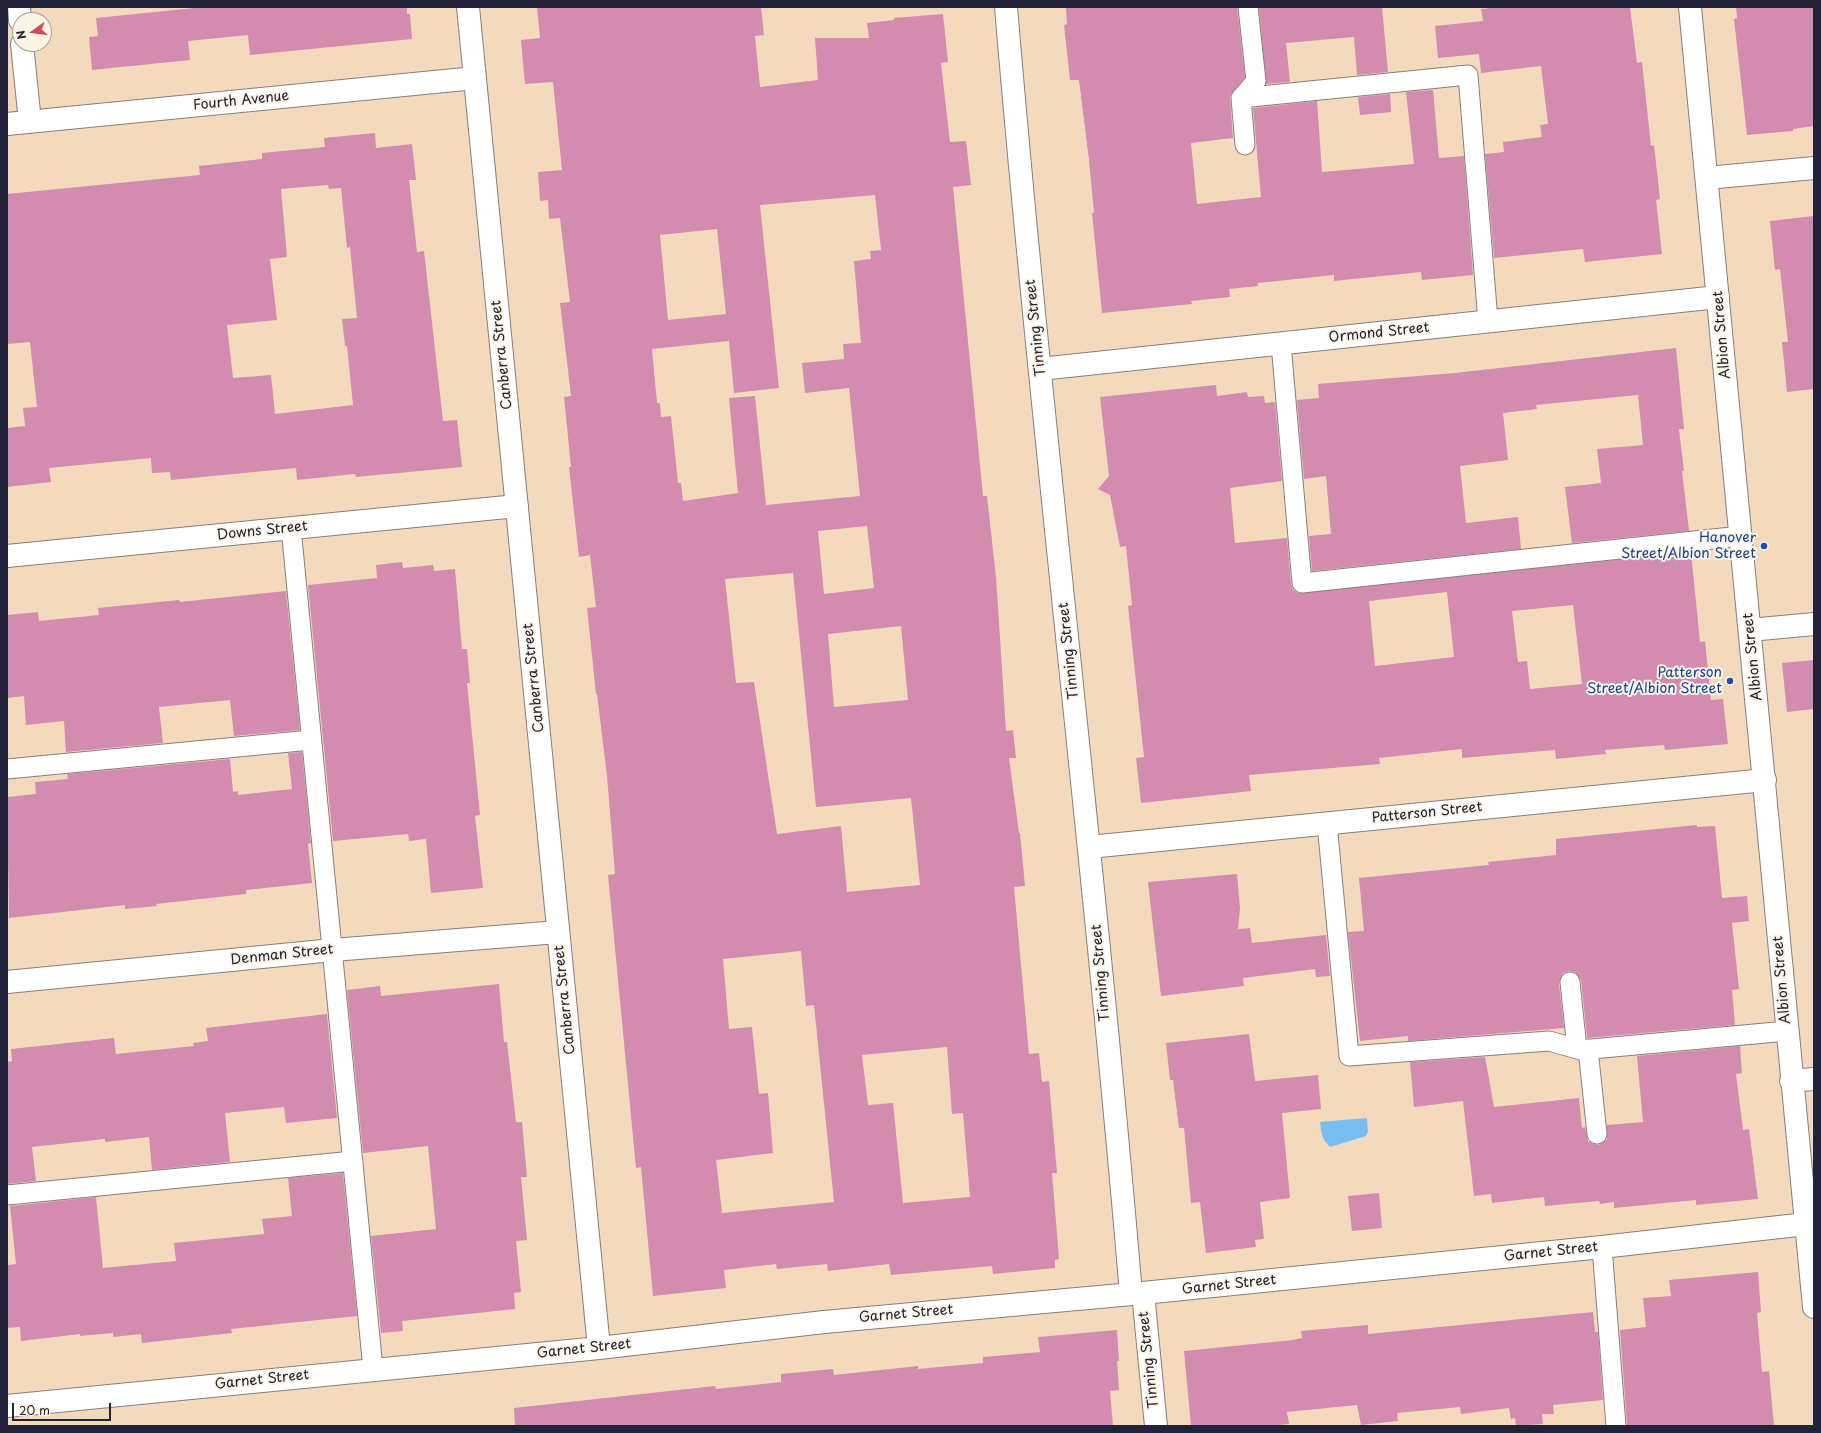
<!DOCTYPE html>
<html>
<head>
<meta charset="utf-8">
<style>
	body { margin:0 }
	#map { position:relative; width:1821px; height:1433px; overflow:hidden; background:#f4dabc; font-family:"Playpen Sans",sans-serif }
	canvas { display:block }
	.frame { position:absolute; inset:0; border:8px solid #22223b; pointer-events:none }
	.north { position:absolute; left:12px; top:12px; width:40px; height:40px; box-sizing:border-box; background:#fcf5e5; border:1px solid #a5a1a1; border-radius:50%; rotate:256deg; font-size:11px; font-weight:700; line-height:16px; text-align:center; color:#22223b }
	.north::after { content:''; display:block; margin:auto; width:14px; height:18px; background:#d1495b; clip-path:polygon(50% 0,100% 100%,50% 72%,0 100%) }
	.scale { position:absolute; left:12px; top:1403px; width:99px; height:18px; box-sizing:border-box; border:2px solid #22223b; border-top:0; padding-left:5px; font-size:12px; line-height:14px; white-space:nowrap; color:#22223b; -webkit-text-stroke:3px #fcf5e5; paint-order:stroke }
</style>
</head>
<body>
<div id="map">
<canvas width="1821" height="1433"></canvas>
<div class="frame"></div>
<div class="north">N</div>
<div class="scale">20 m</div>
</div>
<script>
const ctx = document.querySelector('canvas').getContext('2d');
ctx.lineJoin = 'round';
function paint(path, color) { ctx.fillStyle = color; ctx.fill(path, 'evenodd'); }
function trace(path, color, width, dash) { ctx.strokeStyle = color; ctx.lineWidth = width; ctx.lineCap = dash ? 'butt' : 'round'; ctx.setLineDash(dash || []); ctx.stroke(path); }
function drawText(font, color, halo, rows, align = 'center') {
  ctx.font = font + ' "Playpen Sans",sans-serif'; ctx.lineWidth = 4; ctx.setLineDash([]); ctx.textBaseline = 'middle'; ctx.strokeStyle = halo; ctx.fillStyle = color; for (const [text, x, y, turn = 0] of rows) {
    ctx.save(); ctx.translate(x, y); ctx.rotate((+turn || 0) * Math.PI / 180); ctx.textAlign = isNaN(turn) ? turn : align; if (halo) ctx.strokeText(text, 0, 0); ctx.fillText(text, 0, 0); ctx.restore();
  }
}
const water = new Path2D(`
	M 1367,1118 L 1368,1132 L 1366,1136 L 1330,1147 C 1322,1140 1321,1132 1320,1122 Z`);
const building = new Path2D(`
	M 204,7 L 407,7 L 407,14 L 410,14 L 412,39 L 250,55 L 248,35 L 188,41 L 190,60 L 92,70 L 89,37 L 98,36 L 96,18 Z
	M 537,7 L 761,7 L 764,35 L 755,36 L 760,87 L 818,80 L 815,38 L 869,38 L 867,23 L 894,20 L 894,18 L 943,14 L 948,62 L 941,63 L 950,142 L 966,141 L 971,185 L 953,187 L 983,496 L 987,496 L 996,577 L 1006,731 L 1013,730 L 1016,758 L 1009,758 L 1019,833 L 1020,833 L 1025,886 L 1014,887 L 1029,1054 L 1039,1053 L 1042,1082 L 1049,1081 L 1057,1173 L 1052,1173 L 1059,1259 L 1055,1260 L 1055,1268 L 993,1274 L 992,1266 L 891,1275 L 889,1264 L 828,1271 L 827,1264 L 777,1269 L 776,1264 L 724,1270 L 726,1288 L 653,1296 L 641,1167 L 636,1168 L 608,875 L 615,874 L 607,776 L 597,694 L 596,694 L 587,608 L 596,607 L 590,555 L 579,557 L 569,467 L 571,467 L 564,397 L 571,396 L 560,303 L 570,302 L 560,218 L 549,219 L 548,200 L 540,201 L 538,172 L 562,170 L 553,82 L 525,84 L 521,40 L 540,38 ZM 875,195 L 881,250 L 870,251 L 871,259 L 854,261 L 861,343 L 843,344 L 844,359 L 802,363 L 805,393 L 849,388 L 860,496 L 766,505 L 755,396 L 729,398 L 738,493 L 683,501 L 681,483 L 678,483 L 671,416 L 661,417 L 660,403 L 657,403 L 652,349 L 729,341 L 734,393 L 779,388 L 760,205 ZM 717,229 L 726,314 L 668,320 L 660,235 ZM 867,526 L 874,588 L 824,594 L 818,531 ZM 793,573 L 816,807 L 911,798 L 920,885 L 847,892 L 841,826 L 777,834 L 754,682 L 736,683 L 725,579 ZM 901,626 L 908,700 L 834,707 L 828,634 ZM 801,951 L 806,1006 L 814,1005 L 834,1202 L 722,1213 L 716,1160 L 773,1153 L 768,1093 L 759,1094 L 752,1027 L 729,1029 L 723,959 ZM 947,1047 L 952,1114 L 963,1113 L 970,1197 L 903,1203 L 893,1103 L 868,1105 L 862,1055 Z
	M 1066,7 L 1237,7 L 1245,77 L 1230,96 L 1233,138 L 1191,143 L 1197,204 L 1261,197 L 1253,108 L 1317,101 L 1322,172 L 1414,164 L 1406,92 L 1433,90 L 1439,158 L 1464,156 L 1473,275 L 1422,280 L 1421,272 L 1334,281 L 1334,275 L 1258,283 L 1258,286 L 1229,289 L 1230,297 L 1191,301 L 1192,304 L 1102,313 L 1092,213 L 1094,213 L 1089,160 L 1079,80 L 1070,80 L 1064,25 L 1067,24 Z
	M 1259,7 L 1382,7 L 1388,72 L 1357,75 L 1354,37 L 1286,43 L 1290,82 L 1266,84 Z
	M 1500,7 L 1630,7 L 1637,63 L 1642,62 L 1651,146 L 1654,145 L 1660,199 L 1656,200 L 1662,254 L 1585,262 L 1583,249 L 1494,258 L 1485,154 L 1504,152 L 1503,142 L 1542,137 L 1540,125 L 1548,124 L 1541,66 L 1481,73 L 1479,54 L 1438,58 L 1435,26 L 1483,21 L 1481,9 Z
	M 1736,7 L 1814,7 L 1814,126 L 1793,129 L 1793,131 L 1747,135 L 1734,19 L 1737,18 Z
	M 1390,94 L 1391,112 L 1360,115 L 1358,97 Z
	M 375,133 L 376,148 L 412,144 L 416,180 L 409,180 L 417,252 L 424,251 L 443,421 L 457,420 L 462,467 L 356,477 L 355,474 L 297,480 L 296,468 L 171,480 L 170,472 L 152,473 L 151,458 L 49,468 L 51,482 L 7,487 L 7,428 L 25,426 L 23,408 L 37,407 L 30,342 L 7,344 L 7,194 L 200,175 L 199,166 L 262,159 L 262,153 L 325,147 L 324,138 ZM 328,185 L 329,189 L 341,188 L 347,248 L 350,247 L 357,318 L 342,319 L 345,346 L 347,346 L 353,405 L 275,414 L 271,375 L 233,378 L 227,325 L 277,320 L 270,259 L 287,257 L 281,189 Z
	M 1814,216 L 1814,389 L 1787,392 L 1782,342 L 1788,342 L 1780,269 L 1775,270 L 1770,221 Z
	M 1676,348 L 1684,429 L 1679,429 L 1684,471 L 1682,471 L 1689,531 L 1572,543 L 1565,487 L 1601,483 L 1597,449 L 1643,445 L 1638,395 L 1536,405 L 1537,409 L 1503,413 L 1508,460 L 1460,466 L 1466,523 L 1518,517 L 1521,549 L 1312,571 L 1309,536 L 1331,534 L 1326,476 L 1304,479 L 1297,400 L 1319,398 L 1318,384 L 1455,373 Z
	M 1216,385 L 1217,396 L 1247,392 L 1248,397 L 1264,396 L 1265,403 L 1275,402 L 1282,481 L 1230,488 L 1235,543 L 1287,538 L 1291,584 L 1293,590 L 1298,593 L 1691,552 L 1700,642 L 1705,641 L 1711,700 L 1723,699 L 1728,744 L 1665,750 L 1664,745 L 1605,750 L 1606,754 L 1556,759 L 1555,750 L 1462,758 L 1462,749 L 1379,758 L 1380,764 L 1249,775 L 1251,791 L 1141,803 L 1136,758 L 1144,757 L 1128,606 L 1132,605 L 1126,546 L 1120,547 L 1110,495 L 1098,489 L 1109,476 L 1100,397 ZM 1447,592 L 1454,657 L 1375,666 L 1369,601 ZM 1573,605 L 1582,684 L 1530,689 L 1527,661 L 1518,662 L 1512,611 Z
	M 402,562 L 403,568 L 433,565 L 434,571 L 455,569 L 462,649 L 467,649 L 470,683 L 467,683 L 480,815 L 475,816 L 483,888 L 431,893 L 426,839 L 409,841 L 408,834 L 333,841 L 308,585 L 377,578 L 376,565 Z
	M 286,591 L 300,730 L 234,736 L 230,700 L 159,707 L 163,743 L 66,752 L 64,721 L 26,725 L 24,696 L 7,698 L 7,615 L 38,612 L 39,621 L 99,615 L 98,608 L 179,600 L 180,602 Z
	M 1814,660 L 1814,709 L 1787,712 L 1782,663 Z
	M 302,752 L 311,843 L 308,844 L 312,883 L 246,890 L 246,894 L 156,904 L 157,906 L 125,909 L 125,905 L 9,918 L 7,797 L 36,794 L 35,782 L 68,779 L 67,774 L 230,759 L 233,792 L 238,791 L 238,795 L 292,789 L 288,753 Z
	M 1697,825 L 1697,827 L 1715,826 L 1722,898 L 1747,896 L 1749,921 L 1732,923 L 1739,989 L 1732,990 L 1735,1025 L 1587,1038 L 1581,980 L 1575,972 L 1569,971 L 1563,973 L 1559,983 L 1564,1028 L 1408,1041 L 1408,1036 L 1360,1041 L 1348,932 L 1364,931 L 1359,878 L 1489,865 L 1488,862 L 1556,855 L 1556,839 Z
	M 1237,874 L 1240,908 L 1238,929 L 1250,928 L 1252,943 L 1326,935 L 1330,976 L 1316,977 L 1315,969 L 1243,978 L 1244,986 L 1161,996 L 1148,882 Z
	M 499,984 L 504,1042 L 507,1042 L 516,1122 L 522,1122 L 527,1177 L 521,1177 L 527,1240 L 516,1241 L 521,1292 L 514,1293 L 515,1309 L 402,1321 L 403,1331 L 381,1333 L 371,1236 L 436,1229 L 428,1146 L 363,1153 L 347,990 L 380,986 L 381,996 Z
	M 327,1014 L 337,1118 L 286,1123 L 284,1107 L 225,1113 L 230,1162 L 152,1170 L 149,1137 L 105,1142 L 105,1139 L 32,1147 L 36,1181 L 7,1184 L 7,1062 L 12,1061 L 11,1049 L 114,1038 L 116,1054 L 194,1046 L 193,1043 L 208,1041 L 206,1028 Z
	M 1249,1034 L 1255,1081 L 1318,1075 L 1321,1109 L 1282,1113 L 1290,1198 L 1260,1202 L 1264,1239 L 1255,1240 L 1256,1247 L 1206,1253 L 1200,1202 L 1191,1203 L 1184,1128 L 1179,1128 L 1173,1080 L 1170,1080 L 1166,1043 Z
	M 1740,1046 L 1742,1073 L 1736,1074 L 1743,1130 L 1749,1129 L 1758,1199 L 1696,1205 L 1696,1200 L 1614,1208 L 1614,1202 L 1600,1204 L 1599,1201 L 1545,1206 L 1544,1197 L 1492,1203 L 1491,1194 L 1474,1196 L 1463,1101 L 1414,1107 L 1410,1062 L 1485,1057 L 1494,1107 L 1579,1098 L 1582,1128 L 1585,1127 L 1588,1141 L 1593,1144 L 1599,1145 L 1607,1139 L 1607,1125 L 1643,1122 L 1637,1056 Z
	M 343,1173 L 357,1316 L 231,1329 L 232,1333 L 142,1343 L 141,1334 L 113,1337 L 113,1333 L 80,1336 L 80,1334 L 21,1341 L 20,1327 L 7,1328 L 7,1265 L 16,1264 L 10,1206 L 96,1197 L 103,1268 L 176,1261 L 174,1243 L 264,1234 L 262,1219 L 292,1216 L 288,1178 Z
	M 1379,1193 L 1382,1228 L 1352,1231 L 1348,1196 Z
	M 1758,1272 L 1761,1312 L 1757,1313 L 1762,1372 L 1769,1371 L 1774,1426 L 1627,1426 L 1620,1330 L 1646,1327 L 1643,1298 L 1671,1296 L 1669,1280 Z
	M 1593,1312 L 1595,1332 L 1598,1332 L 1603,1400 L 1553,1405 L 1554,1414 L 1542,1414 L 1543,1424 L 1516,1426 L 1515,1418 L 1511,1419 L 1509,1408 L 1461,1414 L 1460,1407 L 1397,1413 L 1398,1421 L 1361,1425 L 1357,1405 L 1287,1412 L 1289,1424 L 1267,1426 L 1191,1426 L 1184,1351 L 1293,1340 L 1302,1338 L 1301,1331 L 1368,1325 L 1368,1334 Z
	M 1117,1330 L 1119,1361 L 1117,1361 L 1119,1390 L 1110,1391 L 1113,1426 L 515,1426 L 514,1408 L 715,1386 L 716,1389 L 781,1382 L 781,1374 L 833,1369 L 834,1375 L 918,1366 L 918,1369 L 983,1363 L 983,1357 L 1040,1352 L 1038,1337 Z`);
const service = new Path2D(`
	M 1248,7 L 1256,81 L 1241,98 L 1468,75 L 1488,321
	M 1241,98 L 1245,145
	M 1281,344 L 1302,583 L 1741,536
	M 291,528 L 373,1369
	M 7,769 L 311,740
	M 1327,823 L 1349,1056 L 1549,1041 L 1581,1050 L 1787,1031
	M 1570,982 L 1577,1049
	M 1588,1049 L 1597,1134
	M 7,1195 L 353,1161
	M 1602,1247 L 1616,1426`);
const minor = new Path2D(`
	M 19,7 L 20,20
	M 468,7 L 599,1348
	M 1006,7 C 1042,437 1095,865 1131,1294
	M 22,44 L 30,122
	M 7,124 L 475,78
	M 1707,178 L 1814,168
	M 1040,369 L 1718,297
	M 7,556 L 517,506
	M 1750,630 L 1814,624
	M 1089,847 L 1765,780
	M 7,982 L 333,950 L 558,932
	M 1791,1081 L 1814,1079
	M 1143,1293 L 1156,1426
	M 7,1406 L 599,1348 L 824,1322 L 1143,1293 L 1602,1247 L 1806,1224`);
const tertiary = new Path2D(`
	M 1690,7 L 1814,1307`);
const markers = [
	[1764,546,4,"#1a4fb4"],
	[1730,681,4,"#1a4fb4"]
];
const streetNames = [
	["Fourth Avenue",241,101,-6],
	["Tinning Street",1036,328,-96],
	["Ormond Street",1379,333,-6],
	["Albion Street",1722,335,-95],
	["Canberra Street",502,355,-96],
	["Downs Street",262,531,-6],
	["Tinning Street",1069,651,-96],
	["Albion Street",1753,657,-96],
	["Canberra Street",534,678,-96],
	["Patterson Street",1427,813,-6],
	["Denman Street",282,955,-6],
	["Tinning Street",1101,973,-95],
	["Albion Street",1782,980,-95],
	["Canberra Street",565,1000,-96],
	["Garnet Street",1551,1252,-6],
	["Garnet Street",1229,1285,-6],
	["Garnet Street",906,1314,-5],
	["Garnet Street",584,1349,-6],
	["Tinning Street",1149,1360,-96],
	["Garnet Street",262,1380,-6]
];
const transitNames = [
	["Hanover",1756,538],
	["Street/Albion Street",1756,554],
	["Patterson",1722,673],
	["Street/Albion Street",1722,689]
];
paint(water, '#79bef0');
paint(building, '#d48bb0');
trace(service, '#8b7e7c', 21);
trace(minor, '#8b7e7c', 24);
trace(tertiary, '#8b7e7c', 24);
trace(service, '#fff', 19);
trace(minor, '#fff', 22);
trace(tertiary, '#fff', 22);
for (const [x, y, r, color] of markers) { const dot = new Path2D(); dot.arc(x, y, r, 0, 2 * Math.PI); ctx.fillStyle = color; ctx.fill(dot); trace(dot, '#fcf5e5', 1.5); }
drawText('14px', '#22223b', '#fcf5e5', streetNames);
drawText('14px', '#164399', '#fcf5e5', transitNames, 'right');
</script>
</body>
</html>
